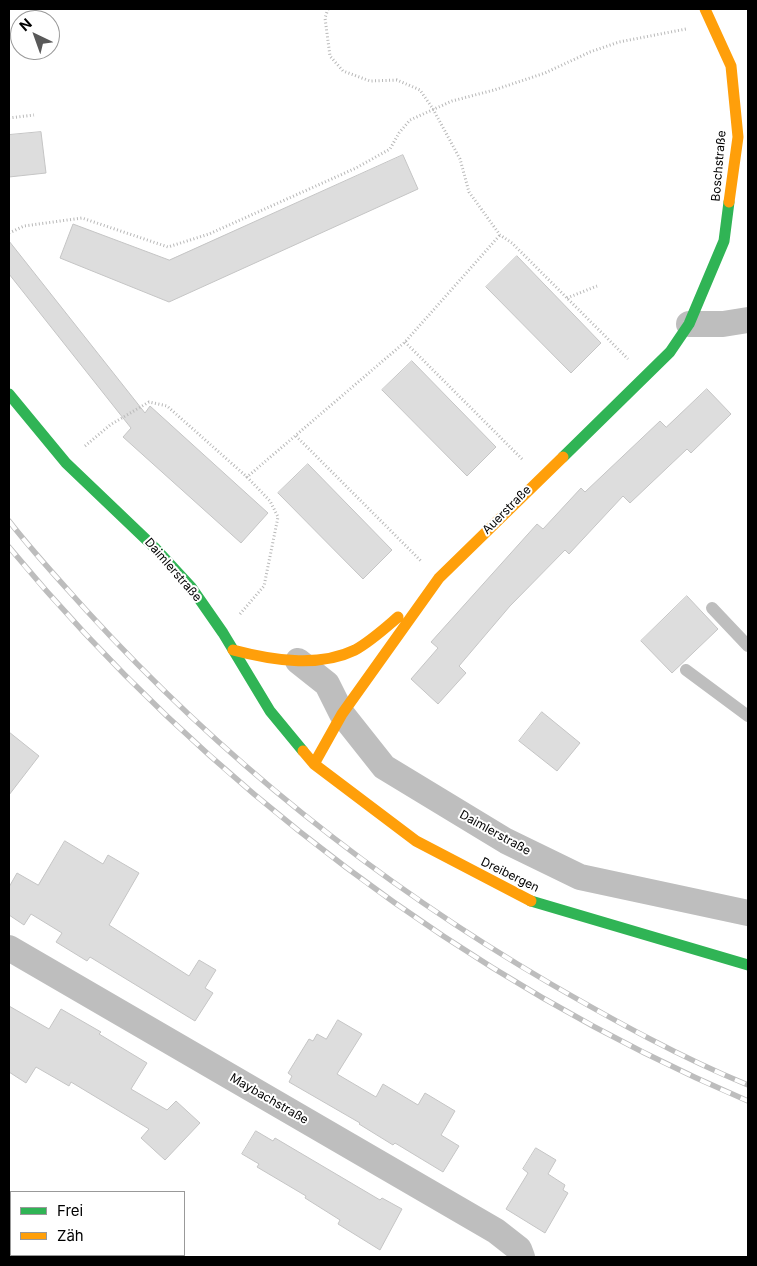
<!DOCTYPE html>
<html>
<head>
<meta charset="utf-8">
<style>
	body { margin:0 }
	#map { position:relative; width:757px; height:1266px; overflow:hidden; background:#fff; font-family:Inter,sans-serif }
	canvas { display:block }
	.frame { position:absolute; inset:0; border:10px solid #000; pointer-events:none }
	.legend { position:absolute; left:10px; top:1191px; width:175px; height:65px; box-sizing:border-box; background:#fff; border:1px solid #999; margin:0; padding:6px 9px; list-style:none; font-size:15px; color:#000 }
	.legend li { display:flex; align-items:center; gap:10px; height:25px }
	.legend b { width:25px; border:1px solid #999 }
	.north { position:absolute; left:10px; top:10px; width:50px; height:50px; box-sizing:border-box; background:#fff; border:1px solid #999; border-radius:50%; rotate:318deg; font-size:14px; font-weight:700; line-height:20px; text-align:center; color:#000 }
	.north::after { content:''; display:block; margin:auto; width:18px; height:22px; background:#595959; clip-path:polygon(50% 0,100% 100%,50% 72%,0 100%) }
</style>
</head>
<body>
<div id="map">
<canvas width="757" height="1266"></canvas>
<div class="frame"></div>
<ul class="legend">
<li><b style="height:6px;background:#30b455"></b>Frei</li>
<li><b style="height:6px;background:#ff9f0a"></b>Zäh</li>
</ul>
<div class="north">N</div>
</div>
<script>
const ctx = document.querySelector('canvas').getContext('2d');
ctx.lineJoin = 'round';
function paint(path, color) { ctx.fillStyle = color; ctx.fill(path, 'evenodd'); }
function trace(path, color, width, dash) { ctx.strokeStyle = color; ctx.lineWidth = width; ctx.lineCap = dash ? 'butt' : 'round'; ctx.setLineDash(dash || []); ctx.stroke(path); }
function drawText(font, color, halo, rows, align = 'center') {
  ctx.font = font + ' Inter,sans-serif'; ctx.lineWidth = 4; ctx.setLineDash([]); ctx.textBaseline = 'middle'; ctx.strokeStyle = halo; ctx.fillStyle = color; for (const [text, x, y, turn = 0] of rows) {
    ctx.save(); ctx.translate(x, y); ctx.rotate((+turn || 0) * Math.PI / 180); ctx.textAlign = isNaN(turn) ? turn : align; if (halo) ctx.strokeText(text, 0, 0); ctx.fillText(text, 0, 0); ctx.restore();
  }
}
const building = new Path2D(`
	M 41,132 L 46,173 L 9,177 L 9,135 Z
	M 403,155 L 418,189 L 169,302 L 60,258 L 73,224 L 169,260 Z
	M 9,241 L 145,413 L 150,406 L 268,513 L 241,543 L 123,437 L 131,428 L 9,274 Z
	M 517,256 L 601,343 L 571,373 L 486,287 Z
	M 412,361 L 496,447 L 467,476 L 382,390 Z
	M 707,389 L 731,414 L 691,453 L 687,449 L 630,503 L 623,496 L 569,554 L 565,550 L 510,606 L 459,666 L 466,673 L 438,704 L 411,679 L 438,648 L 431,642 L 537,524 L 543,529 L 581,488 L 585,492 L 660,421 L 666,427 Z
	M 308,464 L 392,550 L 363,579 L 278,493 Z
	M 687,596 L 718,629 L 672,673 L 641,641 Z
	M 542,712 L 580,743 L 557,771 L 519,741 Z
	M 9,732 L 39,756 L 9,795 Z
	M 65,841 L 103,864 L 108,855 L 139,873 L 109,925 L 189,976 L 199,960 L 216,970 L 205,988 L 213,993 L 195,1021 L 90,957 L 87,961 L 56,942 L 62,933 L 31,914 L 24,925 L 9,915 L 9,887 L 17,873 L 38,885 Z
	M 9,1006 L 49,1029 L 61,1009 L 101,1032 L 99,1034 L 147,1063 L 131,1089 L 167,1110 L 176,1101 L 200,1123 L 165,1160 L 141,1138 L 149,1129 L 71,1082 L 69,1086 L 36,1067 L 26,1083 L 9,1072 Z
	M 338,1020 L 362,1034 L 337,1074 L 376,1097 L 383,1084 L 418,1105 L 425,1093 L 455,1111 L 441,1135 L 459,1146 L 443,1172 L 395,1143 L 393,1145 L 359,1124 L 360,1123 L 289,1082 L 292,1076 L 288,1073 L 309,1039 L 313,1041 L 317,1034 L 326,1039 Z
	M 256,1131 L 273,1141 L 275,1138 L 380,1200 L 382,1198 L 402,1209 L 380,1250 L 338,1224 L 340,1220 L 305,1198 L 306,1196 L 257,1167 L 259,1164 L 242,1154 Z
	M 536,1148 L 556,1160 L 548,1174 L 565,1185 L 563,1190 L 568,1193 L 545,1233 L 506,1209 L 528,1173 L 523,1169 Z`);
const path = new Path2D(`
	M 328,9 L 325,18 L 330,56 L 343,71 L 370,81 L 397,80 L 420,90 L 433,109 L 460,159 L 469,192 L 500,235 L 512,243 L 628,359
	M 9,118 L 34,115
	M 9,233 L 24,226 L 82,218 L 168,247 L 209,234 L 356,168 L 390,149 L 399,133 L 410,120 L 452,101 L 494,90 L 545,73 L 590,52 L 619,42 L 686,29
	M 567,298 L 597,286
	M 405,342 L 523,460
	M 296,436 L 421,561
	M 85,446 L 110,425 L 149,402 L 167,406 L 247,477
	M 240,614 L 264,586 L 278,517 L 270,501 L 247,477 L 405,342 L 500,235`);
const lane = new Path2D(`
	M 712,608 L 748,646
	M 686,670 L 748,716`);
const street = new Path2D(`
	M 689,324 L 723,324 L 748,320
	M 298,661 L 327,684 L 342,714 L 384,767 L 506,841 L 580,877 L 748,913
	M 9,948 L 496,1231 L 519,1249 L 522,1257`);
const fast = new Path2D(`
	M 9,394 L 66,463 L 155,548 L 191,587 L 223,633 L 270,711 L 303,751
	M 563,457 L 670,352 L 689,324 L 724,241 L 729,202
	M 531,901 L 748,965`);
const slow = new Path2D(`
	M 705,9 L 731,66 L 738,137 L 729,202
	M 233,650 C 271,660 318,668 355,650 C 371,641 384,629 398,617
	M 303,751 L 314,764 L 416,841 L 531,901
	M 314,764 L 342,714 L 439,578 L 563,457`);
const rail = new Path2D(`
	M 9,521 C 33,552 60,581 86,610 C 221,758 378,883 551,984 C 615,1021 680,1057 748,1085
	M 9,547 C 204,783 467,981 748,1101`);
const streetNames = [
	["Boschstraße",719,166,-85],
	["Auerstraße",507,510,-45],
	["Daimlerstraße",173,570,49],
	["Daimlerstraße",495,833,29],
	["Dreibergen",510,875,26],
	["Maybachstraße",269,1099,30]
];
paint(building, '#ddd');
trace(building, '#c5c5c5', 1);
trace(path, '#b8b8b8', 3, [1, 2.5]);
trace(lane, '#bebebe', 12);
trace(street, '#bebebe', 26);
trace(fast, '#30b455', 11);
trace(slow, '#ff9f0a', 11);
trace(rail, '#bdbdbd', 5.5);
trace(rail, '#fff', 4, [11]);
drawText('12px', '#000', '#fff', streetNames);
</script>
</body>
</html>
